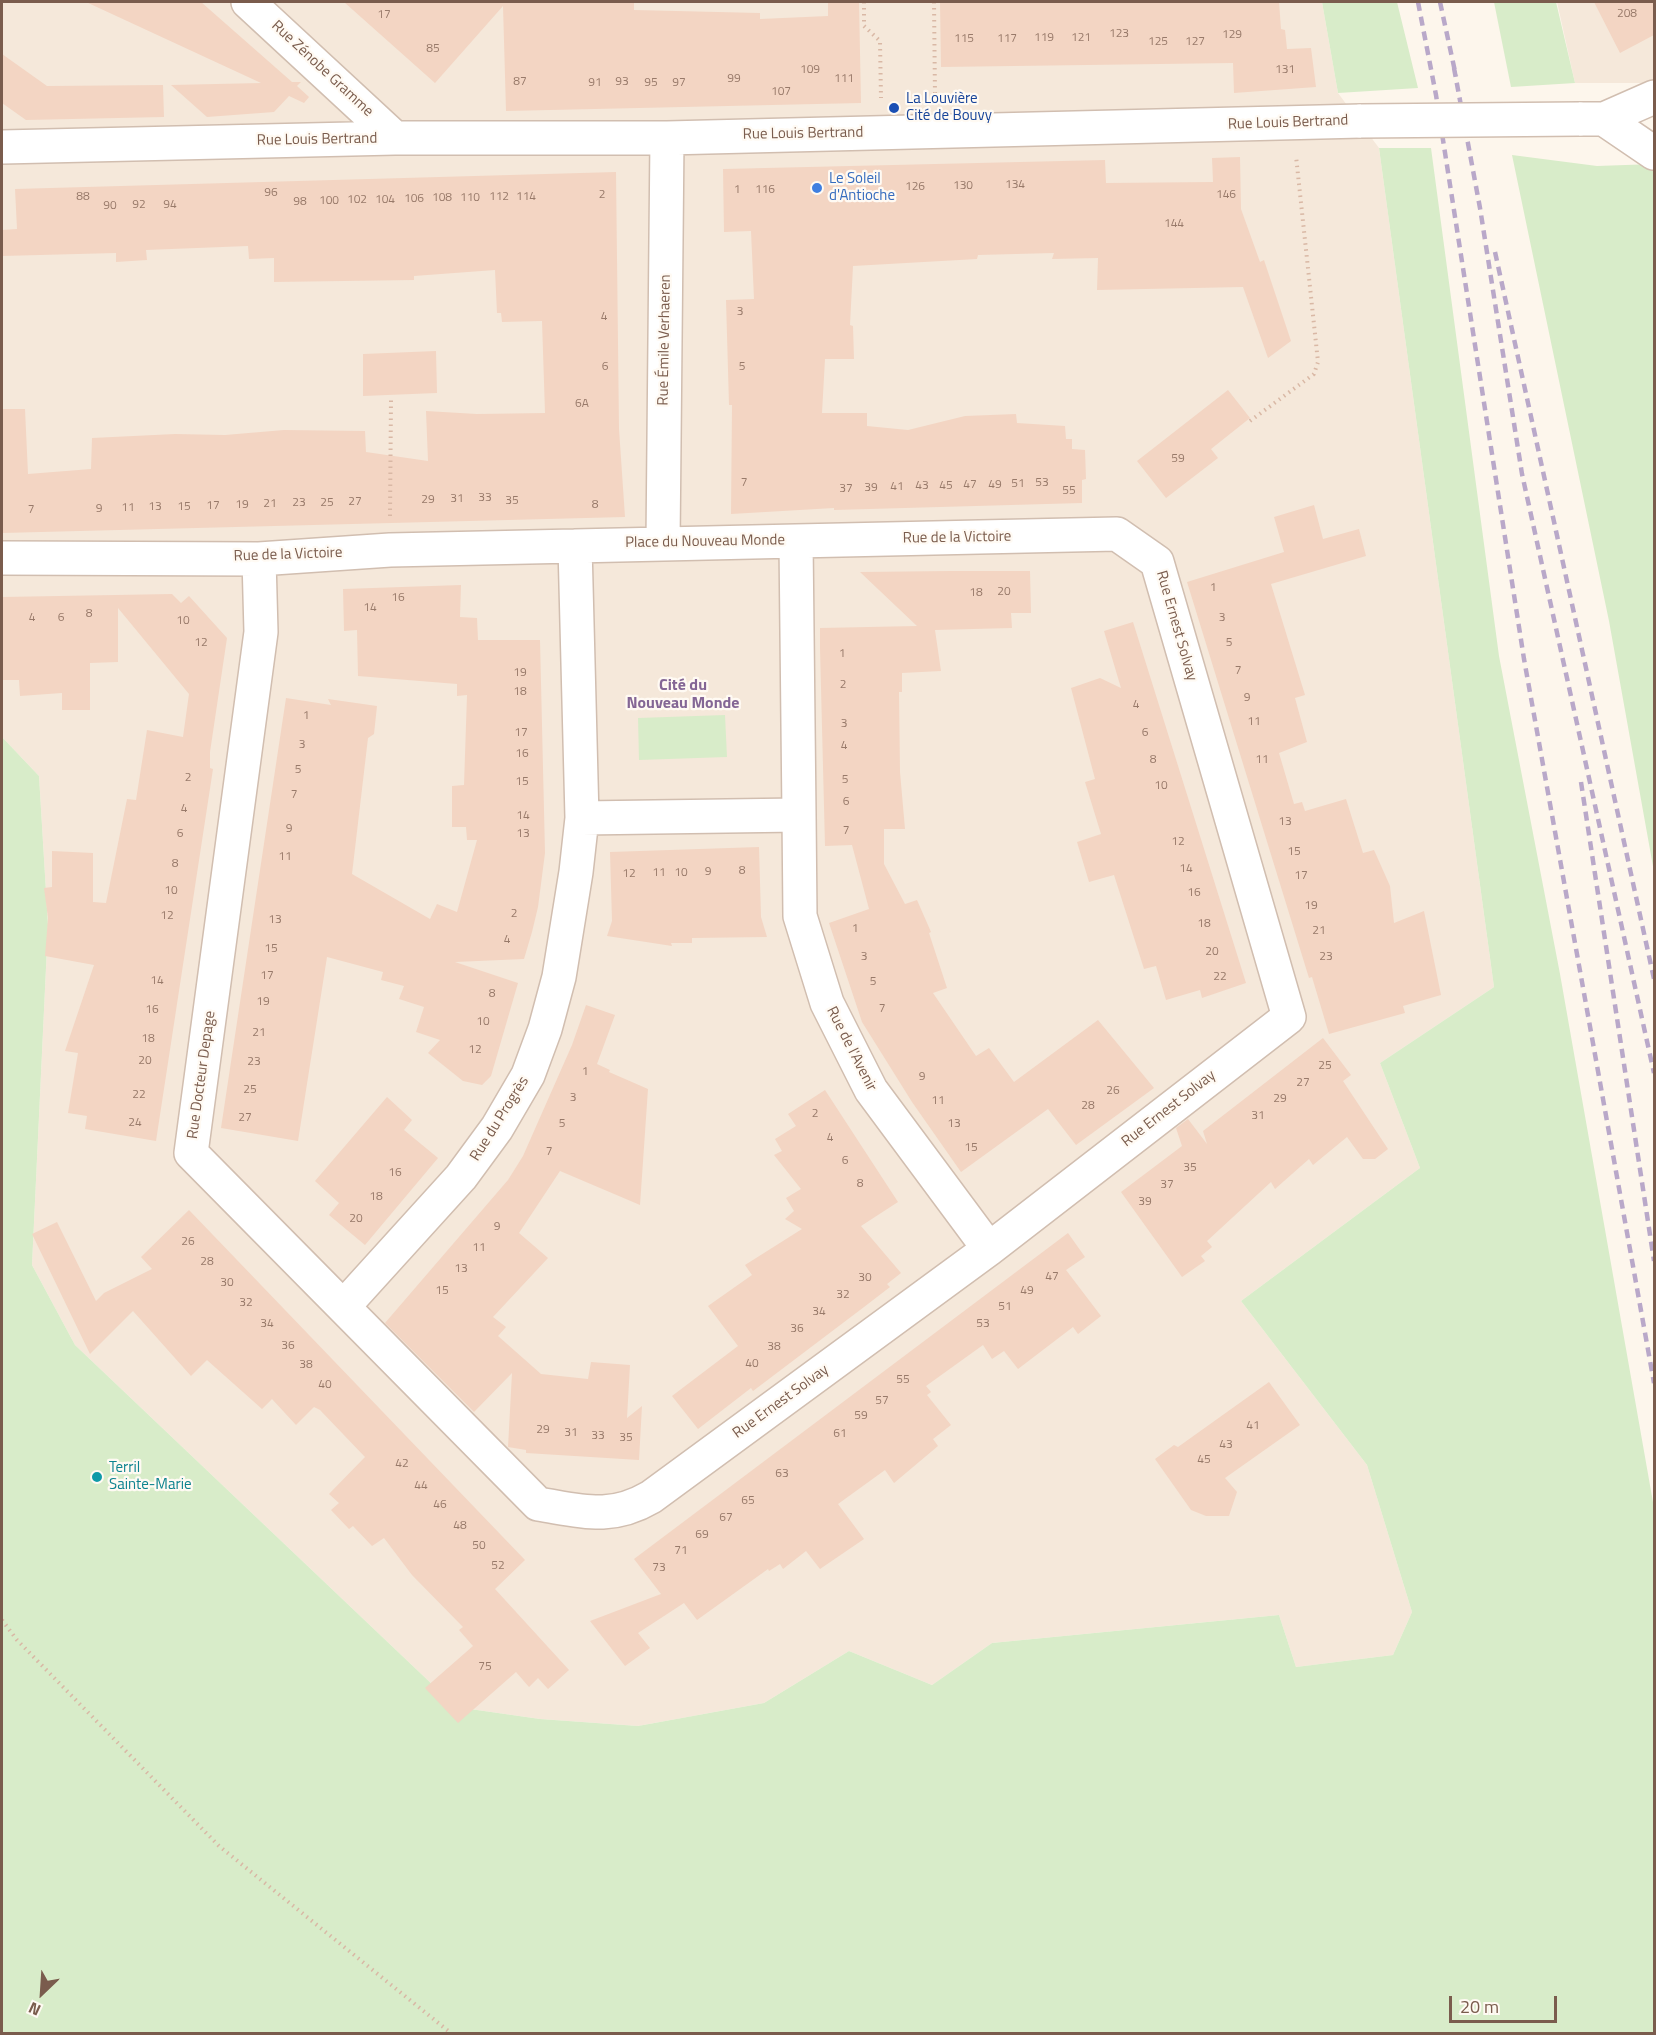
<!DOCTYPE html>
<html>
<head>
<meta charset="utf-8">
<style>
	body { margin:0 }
	#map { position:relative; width:1656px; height:2035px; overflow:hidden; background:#fdf6ec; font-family:"Titillium Web",sans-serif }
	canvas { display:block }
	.frame { position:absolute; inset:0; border:3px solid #7a5c4d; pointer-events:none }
	.north { position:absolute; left:12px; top:1963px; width:60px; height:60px; -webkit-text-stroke:4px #fffaf3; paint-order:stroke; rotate:205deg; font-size:16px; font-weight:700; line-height:24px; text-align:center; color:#7a5c4d }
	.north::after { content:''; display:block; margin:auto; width:21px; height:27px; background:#7a5c4d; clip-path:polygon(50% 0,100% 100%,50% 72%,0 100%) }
	.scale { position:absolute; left:1449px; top:1996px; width:108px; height:27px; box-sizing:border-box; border:3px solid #7a5c4d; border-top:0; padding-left:8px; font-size:18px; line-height:21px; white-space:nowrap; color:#7a5c4d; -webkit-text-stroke:4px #fffaf3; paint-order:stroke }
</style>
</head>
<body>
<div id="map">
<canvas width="1656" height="2035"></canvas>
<div class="frame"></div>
<div class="north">N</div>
<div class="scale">20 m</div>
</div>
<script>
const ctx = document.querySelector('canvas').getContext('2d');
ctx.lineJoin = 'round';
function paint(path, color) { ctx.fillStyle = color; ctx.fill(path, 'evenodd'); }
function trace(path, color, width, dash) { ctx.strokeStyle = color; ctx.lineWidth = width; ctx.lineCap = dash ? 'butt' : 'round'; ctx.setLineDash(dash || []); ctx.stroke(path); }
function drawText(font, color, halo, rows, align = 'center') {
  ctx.font = font + ' "Titillium Web",sans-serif'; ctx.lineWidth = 4.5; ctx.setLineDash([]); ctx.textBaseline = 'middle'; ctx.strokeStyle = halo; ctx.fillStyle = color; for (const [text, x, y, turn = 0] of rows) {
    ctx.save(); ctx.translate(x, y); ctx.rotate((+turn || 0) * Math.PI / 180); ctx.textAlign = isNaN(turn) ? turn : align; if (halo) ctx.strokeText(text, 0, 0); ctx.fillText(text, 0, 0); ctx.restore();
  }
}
const residential = new Path2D(`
	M 2,2 L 1322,2 L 1338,93 L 1379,148 L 1494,987 L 1380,1063 L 1420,1168 L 1241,1301 L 1367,1465 L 1412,1612 L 1393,1655 L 1296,1667 L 1279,1615 L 992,1643 L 932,1685 L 849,1651 L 764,1703 L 638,1726 L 540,1719 L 456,1707 L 75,1345 L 32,1265 L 48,925 L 39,776 L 2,737 Z
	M 1557,2 L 1654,2 L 1654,83 L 1575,83 Z`);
const green = new Path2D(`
	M 1322,2 L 1397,2 L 1418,88 L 1338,93 Z
	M 1494,2 L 1556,2 L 1575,83 L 1511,87 Z
	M 1379,148 L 1431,148 L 1499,656 L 1560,974 L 1654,1508 L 1654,2033 L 2,2033 L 2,737 L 39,776 L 48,925 L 32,1265 L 75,1345 L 456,1707 L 540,1719 L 638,1726 L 764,1703 L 849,1651 L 932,1685 L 992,1643 L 1279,1615 L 1296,1667 L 1393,1655 L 1412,1612 L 1367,1465 L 1241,1301 L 1420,1168 L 1380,1063 L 1494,987 Z
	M 1512,155 L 1597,166 L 1654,164 L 1654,872 L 1609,621 Z
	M 725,715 L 727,757 L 639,760 L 638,718 Z`);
const building = new Path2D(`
	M 86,2 L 201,2 L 292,82 L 301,82 L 297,86 L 309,97 L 304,103 L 289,96 L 274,112 L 207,117 L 171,85 L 261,83 Z
	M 344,2 L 634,2 L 634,10 L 760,13 L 760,19 L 828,16 L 828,2 L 859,2 L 861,103 L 506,111 L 503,6 L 435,83 Z
	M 940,2 L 1279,2 L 1281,29 L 1285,30 L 1287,49 L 1311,48 L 1316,87 L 1234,93 L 1233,63 L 941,67 Z
	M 1594,2 L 1654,2 L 1654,35 L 1620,53 Z
	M 2,54 L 47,86 L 163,85 L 164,117 L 26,120 L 2,103 Z
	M 1240,157 L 1241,209 L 1260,262 L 1264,260 L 1291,341 L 1268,358 L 1243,287 L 1097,290 L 1098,258 L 1052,259 L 1054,253 L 978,255 L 977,259 L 853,266 L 850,325 L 853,326 L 854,359 L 825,359 L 822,413 L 867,413 L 867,426 L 908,430 L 965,416 L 1016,414 L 1017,423 L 1065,426 L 1066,439 L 1072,439 L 1072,449 L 1085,450 L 1086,479 L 1082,480 L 1082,503 L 834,510 L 834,508 L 731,514 L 732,405 L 729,405 L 726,300 L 754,299 L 751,231 L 724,232 L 723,169 L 1105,160 L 1106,183 L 1213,182 L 1212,158 Z
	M 616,172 L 619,429 L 625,517 L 2,533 L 2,409 L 25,409 L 28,474 L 91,469 L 92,438 L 175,434 L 225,435 L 284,430 L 365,431 L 366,452 L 428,461 L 426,411 L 477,414 L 545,413 L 542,321 L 502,322 L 501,313 L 497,313 L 495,270 L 414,276 L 414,280 L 274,282 L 274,258 L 249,259 L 248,246 L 146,250 L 147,260 L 116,262 L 116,253 L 2,256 L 2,230 L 17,229 L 15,189 Z
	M 436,351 L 437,393 L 363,396 L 363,354 Z
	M 1228,390 L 1250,418 L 1211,449 L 1218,458 L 1166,498 L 1137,461 Z
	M 1314,505 L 1323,539 L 1359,529 L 1366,556 L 1271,584 L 1305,695 L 1295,698 L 1307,742 L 1279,753 L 1294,804 L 1302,802 L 1305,811 L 1346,799 L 1363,853 L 1374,850 L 1390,886 L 1394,923 L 1424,911 L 1441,995 L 1403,1006 L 1405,1013 L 1329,1034 L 1312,977 L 1309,978 L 1187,582 L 1284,552 L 1274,517 Z
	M 950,571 L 1030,571 L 1031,613 L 1011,613 L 1012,628 L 935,630 L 941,671 L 902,673 L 902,692 L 899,692 L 900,772 L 905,829 L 884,829 L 884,864 L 905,904 L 917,900 L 931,932 L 929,933 L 947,988 L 933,993 L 976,1056 L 989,1048 L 1014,1082 L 1098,1020 L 1154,1088 L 1076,1145 L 1048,1109 L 961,1172 L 912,1102 L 862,1022 L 829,923 L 869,909 L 852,845 L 825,846 L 820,648 L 820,628 L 917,626 L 860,572 Z
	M 461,585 L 460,617 L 477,618 L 478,640 L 540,640 L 545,853 L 538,907 L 532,932 L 524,959 L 455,962 L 518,983 L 491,1076 L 482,1085 L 463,1081 L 428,1053 L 440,1040 L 416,1032 L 424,1007 L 399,999 L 404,986 L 381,980 L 383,972 L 327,957 L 298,1141 L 221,1128 L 286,698 L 331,705 L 328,699 L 377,706 L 374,734 L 368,738 L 352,874 L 430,919 L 437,904 L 457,912 L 477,840 L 467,840 L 466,827 L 452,827 L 452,786 L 464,785 L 467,695 L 457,696 L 457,684 L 358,676 L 357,630 L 344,631 L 343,589 Z
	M 172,594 L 181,603 L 189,596 L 227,638 L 210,752 L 210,768 L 213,769 L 156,1141 L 85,1129 L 87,1116 L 68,1113 L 78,1053 L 65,1051 L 94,965 L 45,956 L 48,918 L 44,888 L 52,887 L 52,851 L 93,853 L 93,902 L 106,903 L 127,799 L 136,800 L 147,730 L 183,737 L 189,694 L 118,608 L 118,662 L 90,663 L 90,710 L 62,710 L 62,693 L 20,696 L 19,680 L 2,680 L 2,597 Z
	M 1133,622 L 1246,983 L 1202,998 L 1200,990 L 1166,1000 L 1156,966 L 1144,969 L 1114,875 L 1089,882 L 1077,842 L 1101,834 L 1085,782 L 1095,779 L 1071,688 L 1100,678 L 1121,688 L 1104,631 Z
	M 759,847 L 761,917 L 767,937 L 692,938 L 692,943 L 671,943 L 672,946 L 607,936 L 612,921 L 610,852 Z
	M 586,1005 L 615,1015 L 597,1064 L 610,1070 L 609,1072 L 648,1089 L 640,1205 L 560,1171 L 519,1233 L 548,1258 L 493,1317 L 506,1327 L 498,1336 L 541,1374 L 588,1379 L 591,1362 L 630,1365 L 627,1418 L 642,1406 L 639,1460 L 526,1453 L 526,1450 L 508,1447 L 512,1373 L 474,1412 L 385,1323 L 508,1180 L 523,1156 L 572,1045 Z
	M 1323,1038 L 1351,1075 L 1343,1081 L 1388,1149 L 1375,1159 L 1363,1159 L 1347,1137 L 1313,1165 L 1309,1159 L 1275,1189 L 1271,1182 L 1207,1241 L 1212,1247 L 1201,1256 L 1205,1261 L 1182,1277 L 1121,1192 L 1182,1146 L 1176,1128 L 1188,1119 L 1207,1144 L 1203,1131 Z
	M 825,1090 L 898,1202 L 861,1226 L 901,1273 L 887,1284 L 890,1287 L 864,1307 L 753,1391 L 751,1388 L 698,1429 L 672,1396 L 738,1346 L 708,1306 L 752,1275 L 745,1265 L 802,1229 L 785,1219 L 794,1211 L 786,1198 L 801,1189 L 774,1155 L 782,1151 L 775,1139 L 796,1126 L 788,1114 Z
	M 387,1097 L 412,1120 L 404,1130 L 438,1158 L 365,1245 L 329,1215 L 339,1203 L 315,1181 Z
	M 189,1210 L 525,1560 L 495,1589 L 569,1670 L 548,1689 L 538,1678 L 529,1687 L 516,1672 L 458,1723 L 425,1688 L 473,1646 L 459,1630 L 463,1627 L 412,1575 L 384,1538 L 372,1546 L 353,1526 L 349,1529 L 331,1510 L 339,1503 L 329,1494 L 365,1457 L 320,1410 L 314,1407 L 296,1425 L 272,1399 L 262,1409 L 207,1360 L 191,1376 L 133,1311 L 90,1354 L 32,1234 L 57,1222 L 96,1301 L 104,1293 L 152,1269 L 141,1257 Z
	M 1068,1233 L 1085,1257 L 1066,1270 L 1101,1316 L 1078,1334 L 1073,1327 L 1018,1369 L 1004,1351 L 992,1359 L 983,1345 L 926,1386 L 931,1392 L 927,1395 L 951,1425 L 933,1439 L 938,1446 L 894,1483 L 885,1470 L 838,1504 L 864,1539 L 820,1569 L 806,1551 L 783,1569 L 780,1564 L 769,1571 L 768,1569 L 697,1620 L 684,1603 L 638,1633 L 650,1648 L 625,1666 L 590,1621 L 661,1594 L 634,1559 Z
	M 1269,1382 L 1300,1425 L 1225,1478 L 1237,1492 L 1229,1516 L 1206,1516 L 1191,1510 L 1155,1459 L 1174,1445 L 1178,1447 Z`);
const path = new Path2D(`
	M 864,2 L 864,26 L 880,41 L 881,98
	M 934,2 L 935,97
	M 1250,421 L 1314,374 L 1318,362 L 1296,156
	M 390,516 L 391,399
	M 2,1620 L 17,1640 L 219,1846 L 452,2034`);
const minor = new Path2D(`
	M 248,2 L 395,138
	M 1579,119 L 1604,119 L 1654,97
	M 1604,119 L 1654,153
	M 2,147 L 395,138 L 667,138 L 1361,121
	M 663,542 L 667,138
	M 2,558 L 259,559 L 390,550 L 575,546
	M 259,559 L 261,632 L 191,1153 L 538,1504 C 582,1511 610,1521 651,1497 L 989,1249 L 1289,1017 L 1157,562 L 1117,534 L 796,541
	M 799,815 L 800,916 L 827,1003 L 871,1090 L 989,1249
	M 344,1306 L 461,1177 L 497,1128 L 528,1075 L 545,1029 L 559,977 L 576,872 L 582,818 L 575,546 L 796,541 L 799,815 L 582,818`);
const rail = new Path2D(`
	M 1418,2 L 1436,95 L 1524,659 L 1654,1383
	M 1440,2 L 1456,76
	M 1454,68 L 1480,208 L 1522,474 L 1654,1073
	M 1495,252 L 1654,979
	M 1581,782 L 1654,1261`);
const minorBridge = new Path2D(`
	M 1361,121 L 1579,119`);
const markers = [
	[894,108,6,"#1a4fb4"],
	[817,188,6,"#3f7fe0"],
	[97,1477,6,"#0f9aa8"]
];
const numberNames = [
	["208",1627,14],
	["17",384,15],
	["123",1119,34],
	["129",1232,35],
	["119",1044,38],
	["121",1081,38],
	["115",964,39],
	["117",1007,39],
	["125",1158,42],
	["127",1195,42],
	["85",433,49],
	["109",810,70],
	["131",1285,70],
	["99",734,79],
	["111",844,79],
	["87",520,82],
	["93",622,82],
	["91",595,83],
	["95",651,83],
	["97",679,83],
	["107",781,92],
	["134",1015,185],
	["130",963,186],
	["126",915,187],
	["1",737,190],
	["116",765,190],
	["96",271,193],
	["2",602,195],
	["146",1226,195],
	["88",83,197],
	["112",499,197],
	["114",526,197],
	["108",442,198],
	["110",470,198],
	["106",414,199],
	["102",357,200],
	["104",385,200],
	["100",329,201],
	["98",300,202],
	["92",139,205],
	["94",170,205],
	["90",110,206],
	["144",1174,224],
	["3",740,312],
	["4",604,317],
	["6",605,367],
	["5",742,367],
	["6A",582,404],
	["59",1178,459],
	["7",744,483],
	["53",1042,483],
	["51",1018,484],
	["47",970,485],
	["49",995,485],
	["43",922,486],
	["45",946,486],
	["41",897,487],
	["39",871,488],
	["37",846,489],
	["55",1069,491],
	["33",485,498],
	["31",457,499],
	["29",428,500],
	["35",512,501],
	["27",355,502],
	["23",299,503],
	["25",327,503],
	["21",270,504],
	["19",242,505],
	["8",595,505],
	["17",213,506],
	["13",155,507],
	["15",184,507],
	["11",128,508],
	["9",99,509],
	["7",31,510],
	["1",1213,588],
	["20",1004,592],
	["18",976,593],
	["16",398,598],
	["14",370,608],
	["8",89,614],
	["4",32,618],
	["6",61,618],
	["3",1222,618],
	["10",183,621],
	["12",201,643],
	["5",1229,643],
	["1",842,654],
	["7",1238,671],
	["19",520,673],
	["2",843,685],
	["18",520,692],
	["9",1247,698],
	["4",1136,705],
	["1",306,716],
	["11",1254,722],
	["3",844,724],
	["17",521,733],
	["6",1145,733],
	["3",302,745],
	["4",844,746],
	["16",522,754],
	["8",1153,760],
	["11",1262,760],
	["5",298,770],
	["2",188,778],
	["5",845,780],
	["15",522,782],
	["10",1161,786],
	["7",294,795],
	["6",846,802],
	["4",184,809],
	["14",523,816],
	["13",1285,822],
	["9",289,829],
	["7",846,831],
	["6",180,834],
	["13",523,834],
	["12",1178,842],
	["15",1294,852],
	["11",285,857],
	["8",175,864],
	["14",1186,869],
	["8",742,871],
	["9",708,872],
	["11",659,873],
	["10",681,873],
	["12",629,874],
	["17",1301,876],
	["10",171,891],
	["16",1194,893],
	["19",1311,906],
	["2",514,914],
	["12",167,916],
	["13",275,920],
	["18",1204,924],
	["1",855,929],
	["21",1319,931],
	["4",507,940],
	["15",271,949],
	["20",1212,952],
	["3",864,957],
	["23",1326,957],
	["17",267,976],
	["22",1220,977],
	["14",157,981],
	["5",873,982],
	["8",492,994],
	["19",263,1002],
	["7",882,1009],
	["16",152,1010],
	["10",483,1022],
	["21",259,1033],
	["18",148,1039],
	["12",475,1050],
	["20",145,1061],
	["23",254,1062],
	["25",1325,1066],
	["1",585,1072],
	["9",922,1077],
	["27",1303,1083],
	["25",250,1090],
	["26",1113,1091],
	["22",139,1095],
	["3",573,1098],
	["29",1280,1099],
	["11",938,1101],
	["28",1088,1106],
	["2",815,1114],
	["31",1258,1116],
	["27",245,1118],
	["24",135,1123],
	["5",562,1124],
	["13",954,1124],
	["4",830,1138],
	["15",971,1148],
	["7",549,1152],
	["6",845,1161],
	["35",1190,1168],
	["16",395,1173],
	["8",860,1184],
	["37",1167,1185],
	["18",376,1197],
	["39",1145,1202],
	["20",356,1219],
	["9",497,1227],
	["26",188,1242],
	["11",479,1248],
	["28",207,1262],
	["13",461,1269],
	["47",1052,1277],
	["30",865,1278],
	["30",227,1283],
	["15",442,1291],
	["49",1027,1291],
	["32",843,1295],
	["32",246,1303],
	["51",1005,1307],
	["34",819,1312],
	["34",267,1324],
	["53",983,1324],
	["36",797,1329],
	["36",288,1346],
	["38",774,1347],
	["40",752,1364],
	["38",306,1365],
	["55",903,1380],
	["40",325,1385],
	["57",882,1401],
	["59",861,1416],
	["41",1253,1426],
	["29",543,1430],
	["31",571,1433],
	["61",840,1434],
	["33",598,1436],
	["35",626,1438],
	["43",1226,1445],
	["45",1204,1460],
	["42",402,1464],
	["63",782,1474],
	["44",421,1486],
	["65",748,1501],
	["46",440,1505],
	["67",726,1518],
	["48",460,1526],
	["69",702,1535],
	["50",479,1546],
	["71",681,1551],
	["52",498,1566],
	["73",659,1568],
	["75",485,1667]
];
const streetNames = [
	["Rue Zénobe Gramme",322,69,43],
	["Rue Louis Bertrand",1288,123,-2],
	["Rue Louis Bertrand",803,134,-1],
	["Rue Louis Bertrand",317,140,-1],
	["Rue Émile Verhaeren",665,340,-89],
	["Rue de la Victoire",957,538,-1],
	["Place du Nouveau Monde",705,542,-1],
	["Rue de la Victoire",288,555,-2],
	["Rue Ernest Solvay",1176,626,74],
	["Rue de l'Avenir",851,1049,63],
	["Rue Docteur Depage",202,1075,-82],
	["Rue Ernest Solvay",1169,1109,-38],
	["Rue du Progrès",500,1119,-58],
	["Rue Ernest Solvay",781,1402,-36]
];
const transitNames = [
	["La Louvière",906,99],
	["Cité de Bouvy",906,116]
];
const shopNames = [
	["Le Soleil",829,179],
	["d'Antioche",829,196]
];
const cultureNames = [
	["Terril",109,1468],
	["Sainte-Marie",109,1485]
];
const neighbourhoodNames = [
	["Cité du",683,686],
	["Nouveau Monde",683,704]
];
paint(residential, '#f5e8da');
paint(green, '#d8ecc9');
paint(building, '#f3d5c3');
trace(minor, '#d1beb0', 36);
trace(path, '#d9b8a5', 4, [1.5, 4.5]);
trace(minor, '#fff', 33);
trace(rail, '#b9a8c9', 4.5, [9, 6]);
trace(minorBridge, '#d1beb0', 36, []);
trace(minorBridge, '#fff', 33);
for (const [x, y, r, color] of markers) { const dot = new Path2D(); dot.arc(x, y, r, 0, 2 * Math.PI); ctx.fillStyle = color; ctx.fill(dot); trace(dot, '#fffaf3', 2); }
drawText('12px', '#987a6a', null, numberNames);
drawText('15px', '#7a5c4d', '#fffaf3', streetNames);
drawText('15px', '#164399', '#fffaf3', transitNames, 'left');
drawText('15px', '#366cbe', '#fffaf3', shopNames, 'left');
drawText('15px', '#0d838f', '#fffaf3', cultureNames, 'left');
drawText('bold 16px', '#846695', '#fffaf3', neighbourhoodNames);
</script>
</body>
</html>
